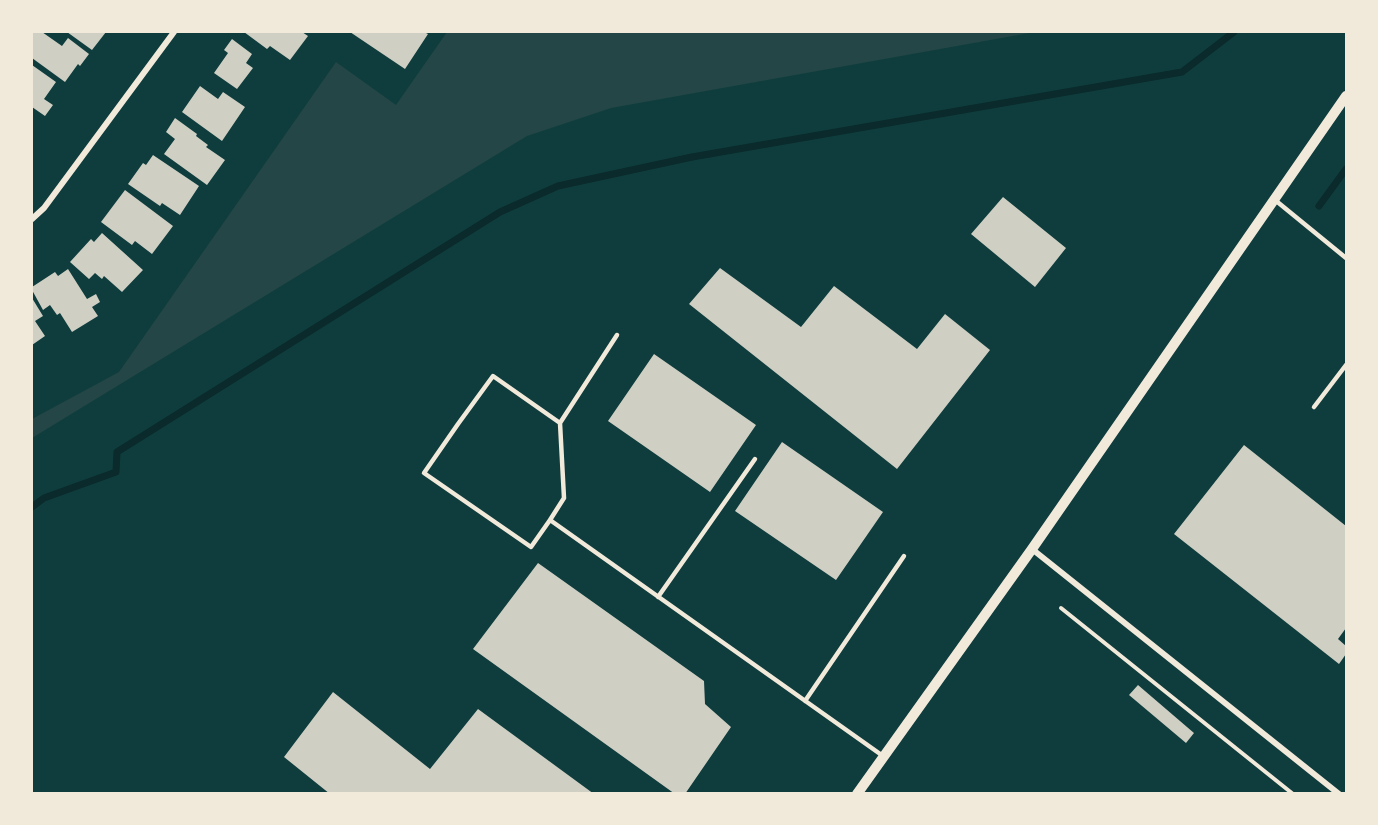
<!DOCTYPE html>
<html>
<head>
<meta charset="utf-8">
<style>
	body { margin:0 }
	#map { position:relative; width:1378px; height:825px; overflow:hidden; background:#0f3d3e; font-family:Manrope,sans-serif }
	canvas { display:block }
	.frame { position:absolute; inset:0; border:33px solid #f1e9da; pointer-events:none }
</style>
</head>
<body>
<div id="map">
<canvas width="1378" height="825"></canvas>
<div class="frame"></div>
</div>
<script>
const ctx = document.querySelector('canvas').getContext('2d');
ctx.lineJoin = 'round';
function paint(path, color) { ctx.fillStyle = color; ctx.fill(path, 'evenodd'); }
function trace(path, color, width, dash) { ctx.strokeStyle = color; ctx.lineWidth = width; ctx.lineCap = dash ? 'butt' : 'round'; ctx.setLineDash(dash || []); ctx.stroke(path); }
const green = new Path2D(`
	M 447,32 L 1035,32 L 611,108 L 527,136 L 32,438 L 32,419 L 119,372 L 336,62 L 396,105 Z`);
const stream = new Path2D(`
	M 1319,206 L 1346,169
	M 32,507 L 44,498 L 116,472 L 117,452 L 500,212 L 558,186 L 692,157 L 1182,72 L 1234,32`);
const building = new Path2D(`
	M 32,32 L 42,32 L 62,46 L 68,38 L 89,54 L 80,66 L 78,64 L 65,82 L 32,58 Z
	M 67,32 L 106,32 L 92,50 Z
	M 244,32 L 302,32 L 308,36 L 290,60 L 270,46 L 267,49 Z
	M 350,32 L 424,32 L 428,34 L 405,69 Z
	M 232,39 L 252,54 L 246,63 L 253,68 L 237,89 L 214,73 L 228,53 L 224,50 Z
	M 32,65 L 56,82 L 44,99 L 53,105 L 45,116 L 32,107 Z
	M 200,86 L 218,99 L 223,92 L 245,107 L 222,141 L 182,112 Z
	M 175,118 L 197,134 L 196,136 L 208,145 L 206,147 L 225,160 L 207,185 L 164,154 L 175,139 L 166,132 Z
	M 153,155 L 199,186 L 180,215 L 162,203 L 160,206 L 128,184 L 143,163 L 146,165 Z
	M 125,190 L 173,226 L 152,254 L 135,241 L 132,245 L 101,222 Z
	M 1003,197 L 1066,248 L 1035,287 L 971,234 Z
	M 102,233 L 143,270 L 122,292 L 104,276 L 102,279 L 95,273 L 89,279 L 70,262 L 91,239 L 94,242 Z
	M 720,268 L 801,327 L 834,286 L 917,349 L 945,314 L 990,350 L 897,469 L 689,304 Z
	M 68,269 L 87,299 L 96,294 L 100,302 L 92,307 L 98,316 L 72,332 L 60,313 L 57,315 L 50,305 L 43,310 L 32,290 L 32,287 L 55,272 L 58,276 Z
	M 32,298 L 43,316 L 35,321 L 45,336 L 32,345 Z
	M 654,354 L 756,425 L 710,492 L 608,421 Z
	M 782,442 L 883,512 L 836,580 L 735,511 Z
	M 1244,445 L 1346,526 L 1346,628 L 1338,639 L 1346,646 L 1346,654 L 1339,664 L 1174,534 Z
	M 538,563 L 704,681 L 705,704 L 731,727 L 685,794 L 675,794 L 473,649 Z
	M 1138,685 L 1194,733 L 1186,743 L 1129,695 Z
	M 333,692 L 430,769 L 478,709 L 594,794 L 330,794 L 284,757 Z`);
const path = new Path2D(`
	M 1061,608 L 1293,794`);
const service = new Path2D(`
	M 1275,200 L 1346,258
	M 617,335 L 560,423 L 493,376 L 458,424 L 424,473 L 531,547 L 550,520 L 883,756
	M 1314,407 L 1346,365
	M 550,520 L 564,498 L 560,423
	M 658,597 L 755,459
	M 805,701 L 904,556`);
const minor = new Path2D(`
	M 32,219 L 44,208 L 174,32
	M 1032,549 L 1339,794`);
const tertiary = new Path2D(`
	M 857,794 L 1032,549 L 1346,96`);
paint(green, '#244646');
trace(stream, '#0a2a2b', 7);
paint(building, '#cfcfc3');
trace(path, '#f1e9da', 4);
trace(service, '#f1e9da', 4.5);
trace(minor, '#f1e9da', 6);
trace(tertiary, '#f1e9da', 10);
</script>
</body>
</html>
